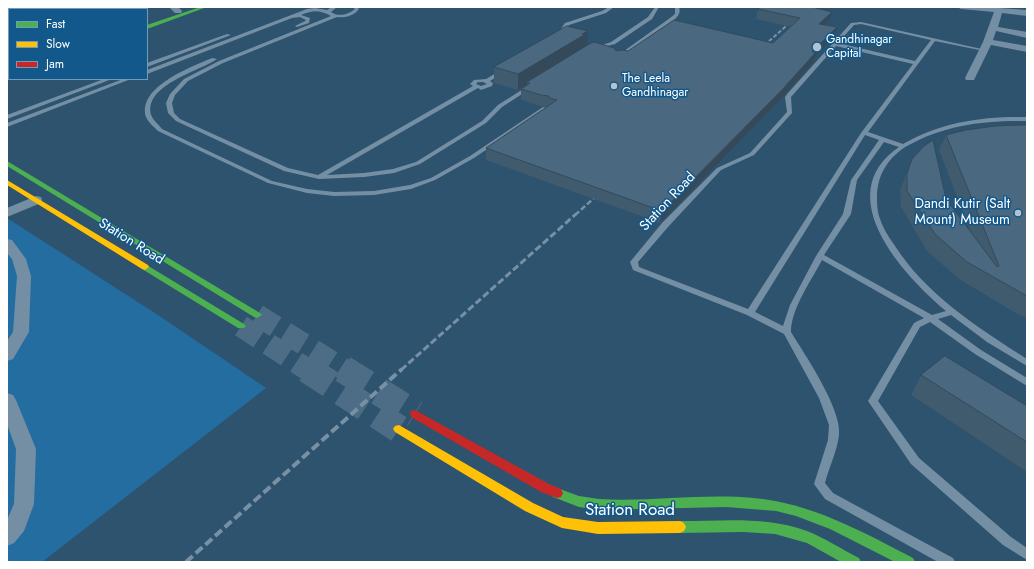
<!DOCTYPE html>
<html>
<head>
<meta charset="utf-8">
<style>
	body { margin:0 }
	#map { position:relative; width:1034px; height:569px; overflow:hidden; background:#2d536f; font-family:Jost,sans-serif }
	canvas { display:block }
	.frame { position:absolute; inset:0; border:8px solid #fff; pointer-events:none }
	.legend { position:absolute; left:8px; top:8px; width:140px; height:72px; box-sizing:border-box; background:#12588a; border:1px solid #719bb9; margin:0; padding:5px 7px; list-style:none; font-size:12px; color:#fff }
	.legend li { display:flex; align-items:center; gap:8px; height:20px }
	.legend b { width:20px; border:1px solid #719bb9 }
</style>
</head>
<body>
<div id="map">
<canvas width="1034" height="569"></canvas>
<div class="frame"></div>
<ul class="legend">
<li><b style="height:5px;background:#4caf50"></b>Fast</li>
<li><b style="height:5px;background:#ffc107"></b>Slow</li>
<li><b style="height:5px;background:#c62828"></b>Jam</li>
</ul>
</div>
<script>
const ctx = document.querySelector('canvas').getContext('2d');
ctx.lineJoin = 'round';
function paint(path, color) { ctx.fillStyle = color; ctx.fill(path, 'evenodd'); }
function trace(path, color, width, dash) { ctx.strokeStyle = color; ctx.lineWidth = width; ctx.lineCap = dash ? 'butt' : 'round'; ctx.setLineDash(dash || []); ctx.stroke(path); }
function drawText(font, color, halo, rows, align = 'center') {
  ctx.font = font + ' Jost,sans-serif'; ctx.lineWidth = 3; ctx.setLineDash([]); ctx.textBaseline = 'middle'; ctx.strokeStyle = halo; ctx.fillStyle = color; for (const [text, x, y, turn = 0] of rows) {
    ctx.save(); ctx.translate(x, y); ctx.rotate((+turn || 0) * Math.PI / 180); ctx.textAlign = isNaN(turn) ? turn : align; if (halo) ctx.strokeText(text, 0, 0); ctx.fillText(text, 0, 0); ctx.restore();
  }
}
const green = new Path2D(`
	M 7,218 L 158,315 L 266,388 L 42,562 L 7,562 Z`);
const secondaryTunnelFar1 = new Path2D(`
	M 257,315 L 345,370
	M 241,326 L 308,370`);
const secondaryTunnel = new Path2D(`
	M 307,369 L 399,429
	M 343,369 L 415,414`);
const lane = new Path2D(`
	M 332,7 L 337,7 L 331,12 C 338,17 348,15 355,9 L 352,7 L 357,7 L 359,9 C 354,16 345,18 337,17 L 223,63 L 188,81 L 175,95 L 172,103 L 174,113 L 180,119 L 288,168 L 318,175 L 473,86 L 470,84 L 474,80 L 486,79 L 501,70 L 505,70 L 505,72 L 490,81 L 493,83 L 492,86 L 481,90 L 478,88 L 327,175 L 364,173 L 393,169 L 416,162 L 482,121 L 498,105 L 528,86 L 533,87 L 502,107 L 486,123 L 420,164 L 394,173 L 364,177 L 319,179 L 284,171 L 176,121 L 168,113 L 166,103 L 170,94 L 184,79 L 219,61 L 331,16 C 319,10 314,10 301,15 L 310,18 L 309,23 L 297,27 L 295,26 L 305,21 L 306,20 L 300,17 L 292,18 L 147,74 L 147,70 L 307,9 L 315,8 L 327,10 ZM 478,82 L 483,82 L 487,84 L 481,86 L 476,84 Z
	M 609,7 L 614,7 L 606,13 L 569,25 L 560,37 L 556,36 L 565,23 L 602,11 Z
	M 655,7 L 659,7 L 652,19 L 615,44 L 596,49 L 594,48 L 611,42 L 648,17 Z
	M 675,7 L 679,7 C 681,13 678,16 674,20 L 621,58 L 617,58 L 617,56 L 670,18 L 675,14 Z
	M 861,22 L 986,50 L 984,51 L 935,41 L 868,132 L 903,144 C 941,122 983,116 1027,117 L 1027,121 C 985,120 944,125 907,146 C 889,157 878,173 877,195 C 877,202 877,210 879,216 C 882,226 887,235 893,243 C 925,294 977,327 1027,359 L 1027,366 L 987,342 L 951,315 L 938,319 L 981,350 L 1027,378 L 1027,386 L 975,354 L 930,322 L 920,327 L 878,401 L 919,458 L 1011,537 L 1027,548 L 1027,560 L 1003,545 L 911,464 L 868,401 L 914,323 L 924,318 L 822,260 C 811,281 791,309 791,332 C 805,355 842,409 839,435 C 837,452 829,467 825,483 L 833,493 L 953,558 L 955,562 L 938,562 L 825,499 L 814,484 L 828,440 L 829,425 L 819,398 L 784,334 L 747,315 L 633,270 L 630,262 L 662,223 L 717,168 L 750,153 L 787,112 L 785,97 L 788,93 L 851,23 ZM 861,24 L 931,40 L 915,61 L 838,43 L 854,25 ZM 836,46 L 913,64 L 861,133 L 748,309 L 639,267 L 638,262 L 668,227 L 721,170 L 754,155 L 792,113 L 791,97 ZM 865,135 L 879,140 L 851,180 L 843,214 L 816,256 L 790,305 L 783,326 L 755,312 ZM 884,142 L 899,147 C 829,195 903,275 946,311 L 932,315 L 824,255 L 851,214 L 857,180 Z
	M 227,34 L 231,35 L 147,67 L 147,63 Z
	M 212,58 L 217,59 C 200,71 140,86 152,117 C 154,121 159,125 162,129 L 272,181 L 307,189 L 334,192 L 374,191 L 410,185 L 431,178 L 470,156 L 543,107 L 548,108 L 474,158 L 435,180 L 411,189 L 374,195 L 334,196 L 307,193 L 268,183 L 158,131 C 154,127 148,122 146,117 C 137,87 191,67 212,58 Z
	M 104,79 L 112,79 L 7,119 L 7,115 Z
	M 123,79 L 131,79 L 7,127 L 7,123 Z`);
const street = new Path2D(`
	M 28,7 L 38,7 L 37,9 L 27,9 Z
	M 100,7 L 109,7 L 110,9 L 101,9 Z
	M 169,7 L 178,7 L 182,11 L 181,13 L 175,13 Z
	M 957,7 L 999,8 L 1027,10 L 1027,16 L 1002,13 L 998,27 L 1027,32 L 1027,38 L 996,31 L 993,40 L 1027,46 L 1027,52 L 991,45 L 974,80 L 966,80 L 965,78 L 983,42 L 994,12 L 961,9 Z
	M 9,19 L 9,25 L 7,26 L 7,20 Z
	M 36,196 L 41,197 L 42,200 L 41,203 L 7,217 L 7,208 Z
	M 7,239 L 12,240 L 26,259 L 31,276 L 29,332 L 13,359 L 7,361 L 7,341 L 13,332 L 17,276 L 12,259 L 7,253 Z
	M 7,393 L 13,395 L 16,400 L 36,449 L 34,504 L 24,531 L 14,543 L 7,546 L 7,520 L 14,504 L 16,449 L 7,424 Z`);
const fast = new Path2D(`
	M 200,7 L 207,7 L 147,29 L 147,25 Z
	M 7,161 L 260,313 L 262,315 L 257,318 L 254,317 L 7,166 Z
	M 145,264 L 244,324 L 246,326 L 244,328 L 238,328 L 142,269 L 141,267 L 142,265 Z
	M 557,488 L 579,496 L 599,499 C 651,502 702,493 754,498 C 811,503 863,532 913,558 L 915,562 L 895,562 L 830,529 L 796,516 L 776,511 L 726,507 L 599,510 L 579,507 L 553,497 L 551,493 L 553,489 Z
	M 680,521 C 722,521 767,516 807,531 C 825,538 841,549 859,558 L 861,562 L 841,562 L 807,543 L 775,534 L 743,532 L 680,533 L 676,531 L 674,527 L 676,523 Z`);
const slow = new Path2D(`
	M 9,72 L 9,76 L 7,77 L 7,73 Z
	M 7,180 L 148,265 L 149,267 L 145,270 L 142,269 L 7,185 Z
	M 399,425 L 533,503 L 563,517 L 598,522 L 680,521 L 684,523 L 686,527 L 684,531 L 680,533 L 598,534 L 562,528 L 525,511 L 395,432 L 393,429 L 395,426 Z`);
const jam = new Path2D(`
	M 415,410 L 549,484 L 561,489 L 563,493 L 561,497 L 557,498 L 541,492 L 411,417 L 410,414 L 411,411 Z`);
const railFar3 = new Path2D(`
	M 760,49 L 808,7`);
const railFar2 = new Path2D(`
	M 575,215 L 601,192`);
const railFar1 = new Path2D(`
	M 401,370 L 576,214`);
const rail = new Path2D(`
	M 186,562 L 402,369`);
const wall = new Path2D(`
	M 758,9 L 829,21 L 825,25 L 837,27 L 834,37 L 815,57 L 813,63 L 778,102 L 660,223 L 486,160 L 486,148 L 547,107 L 541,106 L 521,100 L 521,89 L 527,85 L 518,90 L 494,83 L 494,67 L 587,46 L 616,51 L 628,51 L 773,43 L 791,27 L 756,19 Z
	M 1027,125 L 1027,318 L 1019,315 L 959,279 L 927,251 L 901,207 L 900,190 L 912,159 L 946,199 L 970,231 L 939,150 L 946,135 Z
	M 921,375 L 1027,406 L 1027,472 L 911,395 Z`);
const shadedWall = new Path2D(`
	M 832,12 L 829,21 L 816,33 L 819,24 Z
	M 837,27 L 834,37 L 815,57 L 813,63 L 778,102 L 660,223 L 662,211 L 812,52 Z
	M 588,31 L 587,46 L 527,82 L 527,85 L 518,90 L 518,74 Z`);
const building = new Path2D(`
	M 761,7 L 812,7 L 832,12 L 819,24 L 837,27 L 812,52 L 816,52 L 781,91 L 662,211 L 486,148 L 557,100 L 549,98 L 549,96 L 541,95 L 521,89 L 530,83 L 527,82 L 591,43 L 594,42 L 614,48 L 616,51 L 623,50 L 628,51 L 674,20 L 773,43 L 800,18 L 758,9 Z
	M 567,26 L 588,31 L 582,34 L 584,35 L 518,74 L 494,67 Z
	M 1021,125 L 1027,125 L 1027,296 L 967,262 L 935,234 L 907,191 L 907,174 L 912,159 L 924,146 L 933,140 L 946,199 L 997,267 L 999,266 L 946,135 L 966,130 L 995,126 Z
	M 945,356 L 1027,406 L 1027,442 L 921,375 Z`);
const markers = [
	[817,47,5,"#b6c3cd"],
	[614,86,4,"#b6c3cd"],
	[1018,213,4,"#b6c3cd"]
];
const farPoinames = [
	["Gandhinagar",826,40],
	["Capital",826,54],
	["The Leela",622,79],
	["Gandhinagar",622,93]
];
const streetNames = [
	["Station Road",668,202,-47],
	["Station Road",131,242,32]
];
const poiNames = [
	["Dandi Kutir (Salt",1010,205],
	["Mount) Museum",1010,221]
];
const nearStreetnames = [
	["Station Road",630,511]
];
paint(green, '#236da0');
trace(secondaryTunnelFar1, '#4c6d85', 22, [22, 11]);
trace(secondaryTunnel, '#4c6d85', 28, [28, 14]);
paint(lane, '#748fa4');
paint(street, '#748fa4');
paint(fast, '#4caf50');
paint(slow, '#ffc107');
paint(jam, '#c62828');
trace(railFar3, '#7790a4', 2, [4, 2]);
trace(railFar2, '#7790a4', 2.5, [5.5, 2.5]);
trace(railFar1, '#7790a4', 3, [7, 3]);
trace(rail, '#7790a4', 4, [9, 4]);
paint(wall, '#405a6e');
paint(shadedWall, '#344a5a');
paint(building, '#4a6980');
trace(building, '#344a5a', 1);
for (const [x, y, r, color] of markers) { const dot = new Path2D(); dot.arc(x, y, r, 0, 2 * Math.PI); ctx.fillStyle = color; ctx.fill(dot); trace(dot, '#12588a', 1.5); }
drawText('12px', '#fff', '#12588a', farPoinames, 'left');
drawText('14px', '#fff', '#12588a', streetNames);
drawText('14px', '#fff', '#12588a', poiNames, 'right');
drawText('17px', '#fff', '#12588a', nearStreetnames);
</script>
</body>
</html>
